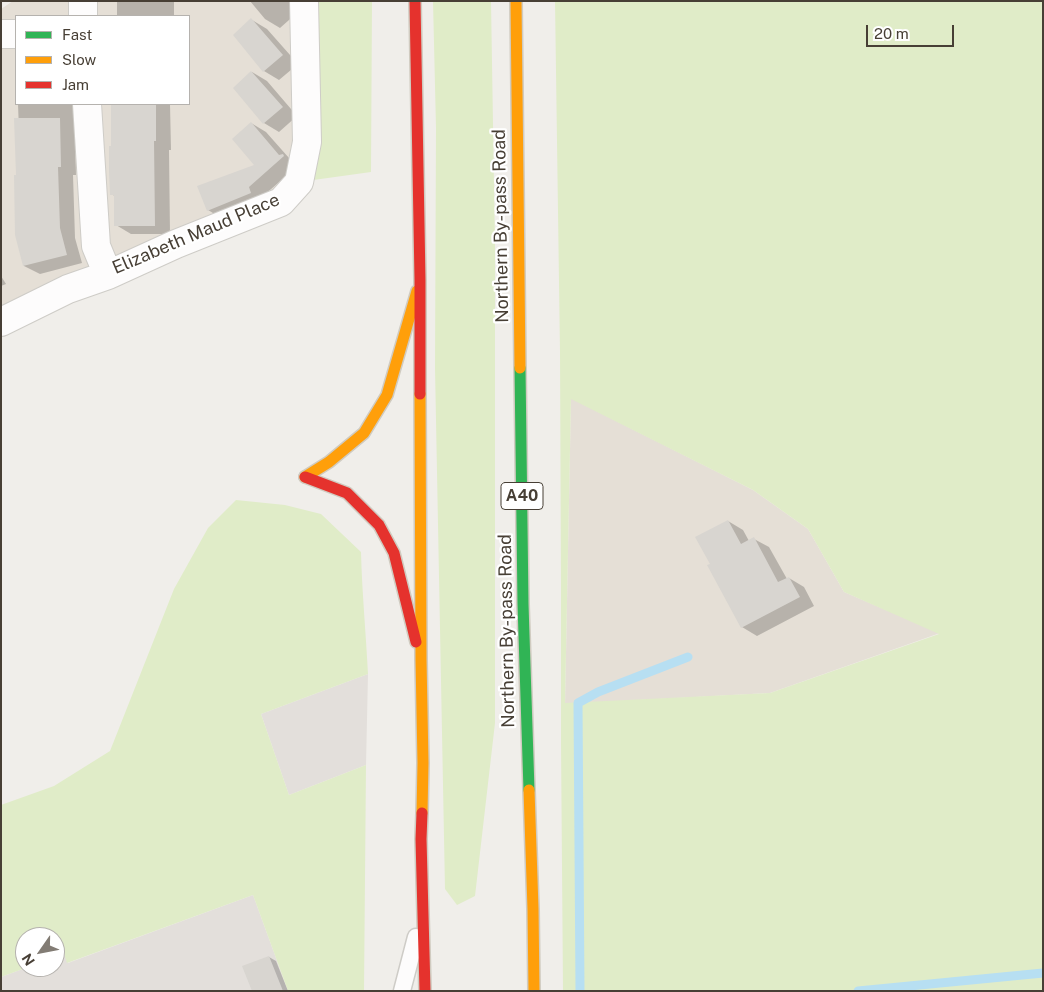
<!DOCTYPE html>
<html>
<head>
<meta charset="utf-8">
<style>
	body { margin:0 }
	#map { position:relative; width:1044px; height:992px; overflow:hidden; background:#f0eeea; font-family:"Public Sans",sans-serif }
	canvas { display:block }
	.frame { position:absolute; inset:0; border:2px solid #473f35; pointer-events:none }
	.legend { position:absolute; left:15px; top:15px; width:175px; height:90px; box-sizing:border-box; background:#fff; border:1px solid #b5b2ae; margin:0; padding:6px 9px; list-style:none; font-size:15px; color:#473f35 }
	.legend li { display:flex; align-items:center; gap:10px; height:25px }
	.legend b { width:25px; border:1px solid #b5b2ae }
	.north { position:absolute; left:15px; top:927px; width:50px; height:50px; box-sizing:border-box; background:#fff; border:1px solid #b5b2ae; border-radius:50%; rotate:237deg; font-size:14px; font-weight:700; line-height:20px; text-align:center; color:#473f35 }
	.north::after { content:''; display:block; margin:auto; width:18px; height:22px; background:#827c74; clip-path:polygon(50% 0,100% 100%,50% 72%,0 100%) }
	.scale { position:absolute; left:866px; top:25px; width:88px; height:22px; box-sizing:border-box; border:2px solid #473f35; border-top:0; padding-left:6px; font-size:15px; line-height:18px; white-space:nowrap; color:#473f35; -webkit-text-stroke:4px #fff; paint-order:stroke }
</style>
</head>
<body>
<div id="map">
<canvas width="1044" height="992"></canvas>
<div class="frame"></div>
<ul class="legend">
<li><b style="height:6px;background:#30b455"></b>Fast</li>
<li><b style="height:6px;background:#ff9f0a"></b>Slow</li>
<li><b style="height:6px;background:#e5322d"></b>Jam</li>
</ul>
<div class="north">N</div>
<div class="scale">20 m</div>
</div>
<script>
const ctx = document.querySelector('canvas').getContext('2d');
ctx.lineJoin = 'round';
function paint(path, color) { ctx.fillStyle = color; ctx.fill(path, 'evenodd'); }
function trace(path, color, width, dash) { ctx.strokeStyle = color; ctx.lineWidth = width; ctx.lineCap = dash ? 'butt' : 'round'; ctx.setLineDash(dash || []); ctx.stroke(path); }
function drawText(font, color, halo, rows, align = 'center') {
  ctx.font = font + ' "Public Sans",sans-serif'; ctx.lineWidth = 4.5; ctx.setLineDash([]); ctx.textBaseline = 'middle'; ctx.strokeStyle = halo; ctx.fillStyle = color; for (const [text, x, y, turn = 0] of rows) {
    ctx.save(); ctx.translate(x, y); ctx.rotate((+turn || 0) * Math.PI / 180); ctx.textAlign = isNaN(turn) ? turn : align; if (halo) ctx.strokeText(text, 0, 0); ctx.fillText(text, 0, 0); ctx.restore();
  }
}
const residential = new Path2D(`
	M 13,1 L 304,1 L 299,182 L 1,316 L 1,9 ZM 16,16 L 189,16 L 189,104 L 16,104 Z
	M 571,398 L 753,490 L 808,529 L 844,592 L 940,633 L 770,693 L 565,704 Z`);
const industrial = new Path2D(`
	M 368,674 L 366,765 L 289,795 L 261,714 Z
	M 253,895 L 288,991 L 1,991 L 1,977 L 28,967 L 55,967 L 55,957 L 64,954 L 68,963 Z`);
const green = new Path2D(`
	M 304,1 L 372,1 L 371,172 L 299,182 Z
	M 433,1 L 491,1 L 495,247 L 495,723 L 475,896 L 457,905 L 445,889 L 435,368 L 436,128 Z
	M 555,1 L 1043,1 L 1043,991 L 563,991 L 561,743 L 561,587 L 560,352 ZM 571,399 L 753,490 L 808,529 L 844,592 L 939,634 L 770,693 L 565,703 Z
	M 236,500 L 285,505 L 321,514 L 361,552 C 362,593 366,633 368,674 L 261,714 L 289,795 L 366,765 L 364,991 L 288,991 L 253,895 L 67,963 L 64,954 L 55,957 L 55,937 L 25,937 L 25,967 L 28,967 L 1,977 L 1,805 L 54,786 L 110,751 L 174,589 L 208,528 Z`);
const shadow = new Path2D(`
	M 117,1 L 174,1 L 174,16 L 117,16 Z
	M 250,1 L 289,1 L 298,12 L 280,28 L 265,19 Z
	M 252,20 L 267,29 L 298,64 L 279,80 L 264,71 Z
	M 252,72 L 267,81 L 297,116 L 279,132 L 264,123 Z
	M 18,104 L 74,104 L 76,175 L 73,175 L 75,238 L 82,263 L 40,274 L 24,266 Z
	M 112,104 L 170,104 L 171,150 L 169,150 L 170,234 L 131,234 L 116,225 L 115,196 L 111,194 L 113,148 Z
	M 251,123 L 266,132 L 289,158 L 299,165 L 263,196 L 223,219 L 208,210 L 256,165 Z
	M 1,276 L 6,284 L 1,286 Z
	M 728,521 L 743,530 L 749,541 L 754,539 L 769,547 L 787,579 L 789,578 L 804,587 L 814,606 L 757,636 L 742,627 L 711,565 Z
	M 269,957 L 276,961 L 288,991 L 253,991 Z`);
const stream = new Path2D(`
	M 580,991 L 578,703 L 598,692 L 688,657
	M 858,991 L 1043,973`);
const building = new Path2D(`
	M 251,18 L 283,55 L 263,72 L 233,35 Z
	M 251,71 L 283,107 L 263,124 L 233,88 Z
	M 111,104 L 156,104 L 156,141 L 154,141 L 155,226 L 114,226 L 114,195 L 110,195 L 109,171 L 109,146 L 111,146 Z
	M 14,118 L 60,118 L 61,167 L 58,167 L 60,228 L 67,255 L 23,266 L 15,235 L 14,175 L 16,175 Z
	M 251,122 L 279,155 L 283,154 L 284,156 L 249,187 L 251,193 L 207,211 L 197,186 L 254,165 L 232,139 Z
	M 728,520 L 741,544 L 754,537 L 778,582 L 789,577 L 800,597 L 741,628 L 707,565 L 710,564 L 695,537 Z
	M 269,956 L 283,991 L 252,991 L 242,966 Z`);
const lane = new Path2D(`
	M 402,991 L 416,937`);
const street = new Path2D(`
	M 83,1 L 83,16
	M 1,34 L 16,34
	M 87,104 L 96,246 L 108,275 L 176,244 L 281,202 L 299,182 L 307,142 L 304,1
	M 1,322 L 68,289 L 108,275`);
const fast = new Path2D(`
	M 520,368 L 523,604 L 529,790`);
const slow = new Path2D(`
	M 516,1 L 520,368
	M 420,394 L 421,660 L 423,763 L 422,813
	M 305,477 L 329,462 L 364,433 L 387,395 L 417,291
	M 529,790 L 533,909 L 534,991`);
const jam = new Path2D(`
	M 415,1 L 420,280 L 420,394
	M 305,477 L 347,493 L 379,525 L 394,553 L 416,642
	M 422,813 L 421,839 L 425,991`);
const shields = [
	[522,496,42]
];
const shieldNames = [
	["A40",522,496]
];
const streetNames = [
	["Northern By-pass Road",501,226,-91],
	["Elizabeth Maud Place",196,234,-23],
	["Northern By-pass Road",507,631,-91]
];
paint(residential, '#e5dfd6');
paint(industrial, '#e3dfdb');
paint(green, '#e0ecc8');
paint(shadow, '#0003');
trace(stream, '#b7dff2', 9);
paint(building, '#d8d5d0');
trace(lane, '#ceccc7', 19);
trace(street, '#ceccc7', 30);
trace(fast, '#d0cbc0', 14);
trace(slow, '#d0cbc0', 14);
trace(jam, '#d0cbc0', 14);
trace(lane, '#fdfcfc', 16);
trace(street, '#fdfcfc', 28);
trace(fast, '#30b455', 11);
trace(slow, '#ff9f0a', 11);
trace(jam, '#e5322d', 11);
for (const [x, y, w] of shields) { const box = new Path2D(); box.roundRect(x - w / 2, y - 13.5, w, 27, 4); ctx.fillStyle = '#fff'; ctx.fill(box); trace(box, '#473f35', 1); }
drawText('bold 16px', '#473f35', null, shieldNames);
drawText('18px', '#473f35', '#fff', streetNames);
</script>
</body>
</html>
